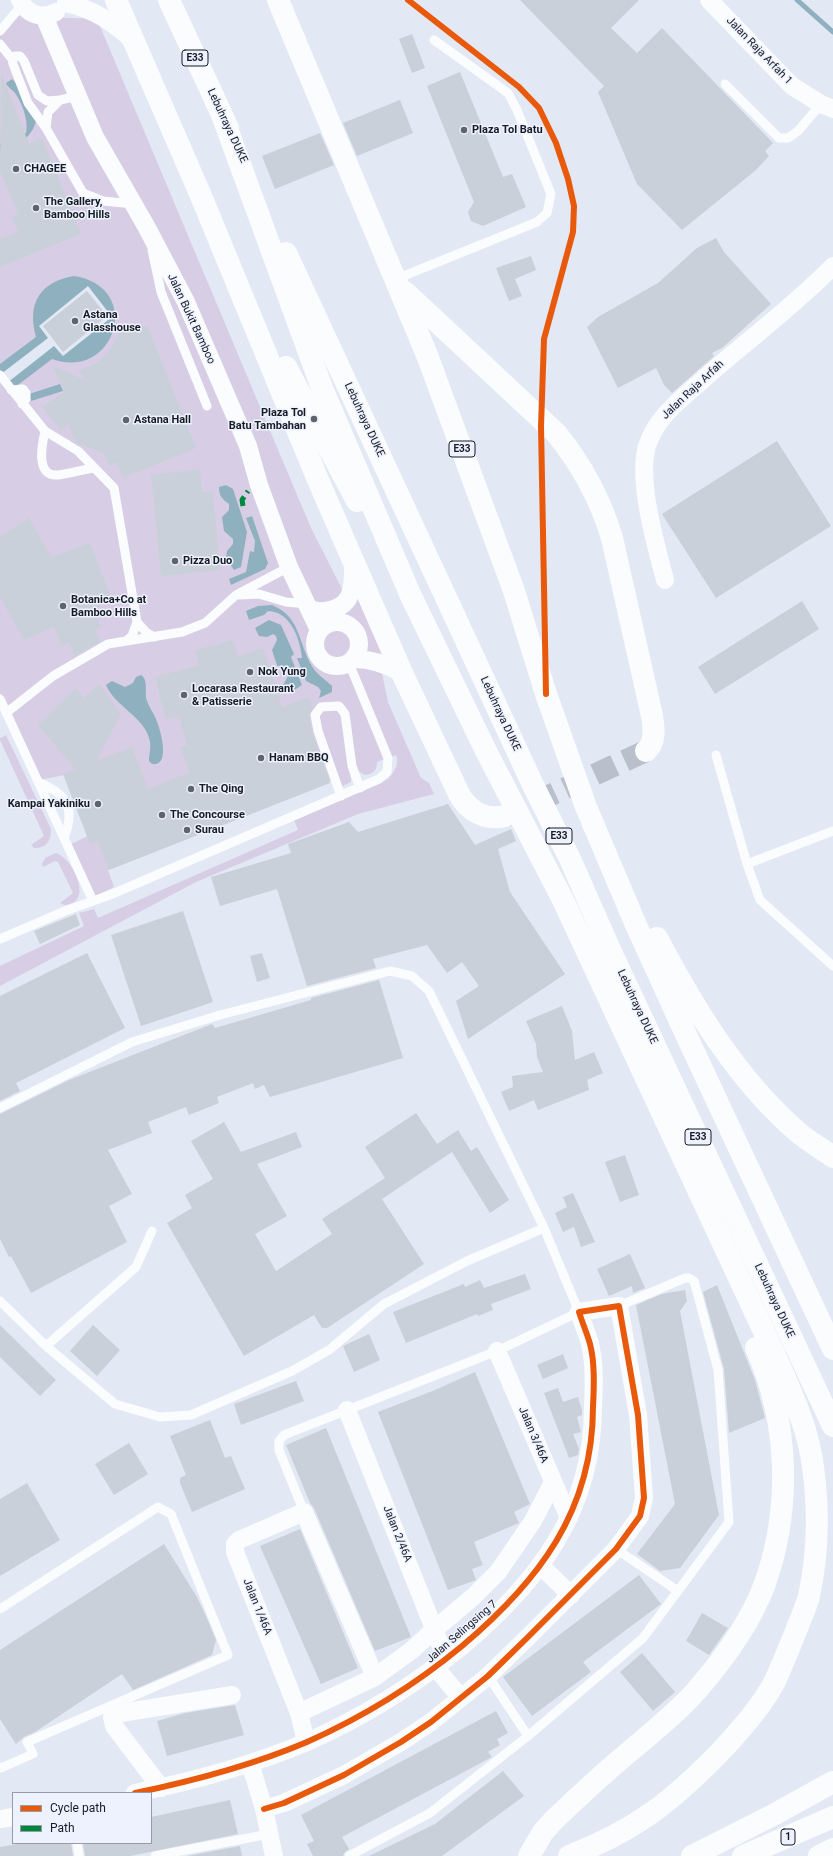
<!DOCTYPE html>
<html>
<head>
<meta charset="utf-8">
<style>
	body { margin:0 }
	#map { position:relative; width:833px; height:1856px; overflow:hidden; background:#e2e8f4; font-family:Roboto,sans-serif }
	canvas { display:block }
	.legend { position:absolute; left:12px; top:1792px; width:140px; height:52px; box-sizing:border-box; background:#edf2fe; border:1px solid #979ca7; margin:0; padding:5px 7px; list-style:none; font-size:12px; color:#171b25 }
	.legend li { display:flex; align-items:center; gap:8px; height:20px }
	.legend b { width:20px; border:1px solid #979ca7 }
</style>
</head>
<body>
<div id="map">
<canvas width="833" height="1856"></canvas>
<ul class="legend">
<li><b style="height:5px;background:#e8590c"></b>Cycle path</li>
<li><b style="height:5px;background:#00873e"></b>Path</li>
</ul>
</div>
<script>
const ctx = document.querySelector('canvas').getContext('2d');
ctx.lineJoin = 'round';
function paint(path, color) { ctx.fillStyle = color; ctx.fill(path, 'evenodd'); }
function trace(path, color, width, dash) { ctx.strokeStyle = color; ctx.lineWidth = width; ctx.lineCap = dash ? 'butt' : 'round'; ctx.setLineDash(dash || []); ctx.stroke(path); }
function drawText(font, color, halo, rows, align = 'center') {
  ctx.font = font + ' Roboto,sans-serif'; ctx.lineWidth = 3; ctx.setLineDash([]); ctx.textBaseline = 'middle'; ctx.strokeStyle = halo; ctx.fillStyle = color; for (const [text, x, y, turn = 0] of rows) {
    ctx.save(); ctx.translate(x, y); ctx.rotate((+turn || 0) * Math.PI / 180); ctx.textAlign = isNaN(turn) ? turn : align; if (halo) ctx.strokeText(text, 0, 0); ctx.fillText(text, 0, 0); ctx.restore();
  }
}
const green = new Path2D(`
	M 22,9 L 46,17 L 97,19 L 311,528 L 341,587 L 350,609 L 357,587 L 385,656 L 382,673 L 388,702 L 421,778 L 429,783 L 434,794 L 358,814 L 196,882 L 0,986 L 0,966 L 84,926 L 79,913 L 94,909 L 98,918 L 298,830 L 294,820 L 388,779 C 394,772 400,764 396,755 L 377,762 C 377,771 373,774 365,775 L 358,771 L 350,773 L 351,782 L 341,787 L 338,778 L 108,870 L 114,887 L 93,897 L 69,845 L 88,836 L 64,775 L 40,780 L 0,693 L 0,36 Z
	M 6,735 L 51,829 C 51,841 47,848 34,848 L 31,845 L 44,836 L 0,740 L 0,738 Z
	M 56,853 C 73,858 95,904 64,905 L 60,903 L 73,893 L 58,862 L 55,861 L 43,867 L 42,864 L 45,858 Z`);
const water = new Path2D(`
	M 12,79 L 15,82 L 36,121 C 31,140 16,145 0,151 L 0,144 L 26,133 C 29,121 22,103 15,93 C 12,89 8,88 6,83 Z
	M 74,276 C 145,287 115,382 52,359 L 14,388 L 0,370 L 0,364 L 36,337 C 27,304 39,282 74,276 Z
	M 60,384 L 63,391 L 31,401 L 29,394 Z
	M 226,485 L 233,489 L 247,532 L 241,567 L 234,570 L 226,558 L 227,551 L 233,544 L 233,539 L 224,531 L 222,517 L 229,510 L 229,504 C 222,499 219,496 219,487 Z
	M 252,516 L 268,563 L 265,569 L 231,585 L 229,579 L 246,572 L 250,551 L 254,552 L 255,541 L 246,518 Z
	M 272,605 C 301,617 298,643 312,666 C 316,674 325,679 332,686 L 332,692 L 319,698 L 321,691 L 318,687 L 306,681 L 297,658 L 302,658 C 300,639 291,612 268,611 L 264,615 L 249,620 L 246,611 L 258,606 Z
	M 269,620 L 281,625 L 294,654 L 291,657 L 302,685 L 293,691 L 286,692 L 283,685 L 288,676 L 286,671 L 277,665 L 272,650 L 277,640 L 276,636 L 273,634 L 267,637 L 259,636 L 255,628 Z
	M 141,675 C 149,680 144,693 147,701 C 149,707 153,712 155,717 C 160,727 172,767 152,764 L 149,761 C 149,754 151,749 150,742 C 146,717 115,707 106,685 L 112,681 L 125,687 L 133,683 L 136,677 Z`);
const pier = new Path2D(`
	M 88,286 L 112,317 L 63,356 L 54,346 L 7,383 L 1,374 L 48,338 L 39,326 Z`);
const stream = new Path2D(`
	M 797,0 L 833,32`);
const building = new Path2D(`
	M 520,0 L 639,0 L 611,28 L 637,53 L 662,28 L 773,143 L 765,151 L 769,156 L 756,170 L 682,230 L 637,184 L 598,92 L 604,86 Z
	M 412,34 L 425,68 L 412,73 L 399,39 Z
	M 460,72 L 503,177 L 512,174 L 526,207 L 483,226 L 471,221 L 468,212 L 474,202 L 427,86 Z
	M 1,73 L 29,144 L 42,138 L 81,234 L 0,267 L 0,239 L 18,232 L 12,217 L 18,214 L 0,171 Z
	M 400,100 L 413,133 L 357,156 L 343,123 Z
	M 320,133 L 334,165 L 275,189 L 262,156 Z
	M 716,238 L 724,252 L 771,304 L 722,348 L 712,353 L 714,356 L 672,393 L 664,385 L 656,368 L 618,388 L 587,327 L 598,317 L 658,283 L 697,248 Z
	M 531,256 L 536,270 L 515,279 L 522,296 L 509,301 L 496,268 Z
	M 87,291 L 107,316 L 63,352 L 43,326 Z
	M 123,324 L 148,327 L 196,448 L 123,478 L 116,462 L 109,465 L 104,453 L 76,443 L 69,424 L 61,430 L 42,407 L 64,392 L 53,366 L 87,381 L 79,371 L 95,364 L 109,352 Z
	M 777,441 L 831,526 L 716,598 L 662,514 Z
	M 200,469 L 202,492 L 213,491 L 220,570 L 161,576 L 151,475 Z
	M 29,518 L 51,557 L 90,543 L 112,601 L 94,609 L 101,627 L 95,630 L 100,642 L 75,656 L 69,642 L 62,646 L 54,627 L 24,640 L 0,597 L 0,537 Z
	M 802,601 L 819,629 L 715,694 L 698,667 Z
	M 233,640 L 238,656 L 263,648 L 282,707 L 308,697 L 313,708 L 309,714 L 312,732 L 330,783 L 109,870 L 98,841 L 90,844 L 63,774 L 76,770 L 38,725 L 75,688 L 84,698 L 99,684 L 121,714 L 96,761 L 132,747 L 148,789 L 190,772 L 180,747 L 187,745 L 179,716 L 166,719 L 155,677 L 199,665 L 195,650 Z
	M 448,804 L 475,845 L 511,829 L 516,841 L 498,849 L 510,892 L 565,974 L 468,1039 L 456,1001 L 479,986 L 462,962 L 447,973 L 427,945 L 373,959 L 376,968 L 307,986 L 277,889 L 220,906 L 211,877 L 291,853 L 288,844 L 349,822 L 358,832 Z
	M 183,911 L 213,1002 L 141,1026 L 111,935 Z
	M 76,914 L 80,925 L 40,944 L 34,931 Z
	M 87,953 L 125,1028 L 16,1083 L 20,1091 L 0,1101 L 0,996 Z
	M 262,953 L 270,978 L 257,982 L 250,956 Z
	M 379,980 L 403,1058 L 270,1097 L 264,1085 L 255,1089 L 253,1083 L 217,1097 L 219,1103 L 189,1115 L 186,1107 L 148,1122 L 152,1133 L 108,1150 L 132,1194 L 109,1206 L 127,1242 L 31,1293 L 11,1256 L 9,1257 L 0,1239 L 0,1114 L 69,1080 L 212,1024 L 215,1028 L 311,1000 L 311,998 Z
	M 562,1006 L 572,1031 L 575,1060 L 594,1052 L 603,1073 L 587,1080 L 589,1090 L 538,1110 L 534,1100 L 509,1111 L 501,1092 L 513,1087 L 512,1076 L 543,1072 L 537,1057 L 536,1044 L 526,1021 Z
	M 416,1113 L 437,1144 L 458,1130 L 471,1151 L 477,1147 L 509,1200 L 490,1213 L 452,1152 L 382,1199 L 424,1264 L 327,1328 L 322,1328 L 314,1315 L 244,1356 L 167,1223 L 192,1208 L 185,1195 L 213,1179 L 191,1141 L 224,1122 L 241,1152 L 296,1132 L 302,1147 L 257,1164 L 287,1216 L 255,1234 L 276,1271 L 332,1234 L 322,1219 L 385,1178 L 365,1147 Z
	M 625,1155 L 639,1195 L 620,1202 L 605,1162 Z
	M 573,1193 L 595,1242 L 581,1247 L 574,1227 L 563,1232 L 555,1213 L 567,1207 L 563,1197 Z
	M 630,1254 L 645,1288 L 633,1293 L 632,1286 L 609,1296 L 597,1269 Z
	M 525,1274 L 531,1289 L 491,1304 L 493,1310 L 478,1316 L 477,1314 L 406,1343 L 393,1312 L 464,1284 L 465,1287 L 480,1280 L 484,1288 Z
	M 717,1285 L 755,1380 L 765,1418 L 729,1433 L 724,1369 L 703,1292 Z
	M 685,1290 L 687,1301 L 680,1311 L 719,1515 L 680,1568 L 660,1571 L 637,1554 L 675,1504 L 636,1305 L 662,1294 Z
	M 0,1325 L 56,1380 L 40,1396 L 0,1357 Z
	M 93,1325 L 120,1350 L 97,1376 L 70,1351 Z
	M 369,1334 L 380,1360 L 354,1372 L 343,1346 Z
	M 563,1354 L 568,1368 L 543,1379 L 537,1365 Z
	M 475,1372 L 530,1504 L 514,1512 L 519,1523 L 474,1542 L 483,1565 L 472,1569 L 476,1580 L 448,1590 L 378,1412 L 435,1390 Z
	M 296,1381 L 304,1401 L 241,1425 L 234,1404 Z
	M 558,1388 L 563,1402 L 578,1397 L 582,1410 L 582,1415 L 577,1417 L 581,1432 L 573,1434 L 579,1449 L 578,1455 L 569,1458 L 544,1393 Z
	M 210,1420 L 225,1458 L 231,1456 L 245,1489 L 192,1512 L 180,1483 L 180,1478 L 186,1475 L 170,1436 Z
	M 326,1428 L 411,1637 L 375,1651 L 314,1508 L 310,1503 L 286,1445 Z
	M 129,1443 L 148,1474 L 114,1495 L 95,1464 Z
	M 27,1483 L 60,1540 L 0,1576 L 0,1499 Z
	M 300,1529 L 358,1668 L 321,1684 L 260,1546 Z
	M 164,1544 L 197,1597 L 205,1614 L 216,1640 L 212,1655 L 133,1690 L 122,1674 L 35,1732 L 24,1737 L 16,1744 L 0,1719 L 0,1650 Z
	M 639,1575 L 661,1604 L 583,1662 L 591,1672 L 532,1716 L 503,1677 Z
	M 702,1613 L 728,1628 L 709,1655 L 686,1641 Z
	M 642,1653 L 675,1692 L 653,1711 L 620,1672 Z
	M 235,1705 L 244,1735 L 167,1756 L 157,1721 L 185,1713 Z
	M 496,1711 L 508,1733 L 497,1739 L 500,1745 L 488,1752 L 492,1757 L 490,1758 L 342,1837 L 349,1849 L 344,1853 L 343,1856 L 313,1856 L 307,1844 L 314,1841 L 301,1815 Z
	M 503,1771 L 524,1796 L 442,1856 L 369,1856 L 435,1824 Z
	M 230,1800 L 238,1834 L 130,1856 L 85,1856 L 83,1843 L 151,1843 L 151,1817 Z
	M 22,1843 L 71,1843 L 73,1856 L 0,1856 L 0,1847 Z
	M 240,1846 L 242,1856 L 187,1856 Z`);
const highwayTunnel = new Path2D(`
	M 505,816 L 646,751`);
const lane = new Path2D(`
	M 0,31 L 22,5
	M 0,44 L 12,59
	M 725,84 L 779,138 L 788,138 L 798,131 L 821,104
	M 78,96 L 60,100 L 48,112 L 46,128 L 83,193 L 103,201 L 133,204
	M 46,128 L 28,103 L 13,64 L 12,59 L 15,56 L 20,56 L 24,61 L 38,95 L 47,101 L 60,100
	M 152,250 L 161,292 L 207,406
	M 396,279 L 537,222 L 547,213 L 551,194 L 517,110 L 508,93 L 434,40
	M 0,375 L 45,431 L 78,451 L 114,488 L 137,622 L 132,636 L 126,641
	M 11,390 L 23,389 L 26,393 L 26,399 L 22,404
	M 45,431 C 42,444 35,477 58,475 C 69,474 81,470 93,468
	M 239,595 L 259,594 L 286,602 L 307,604
	M 137,622 L 146,632 L 154,637
	M 0,699 L 93,901
	M 6,713 L 53,676 L 108,644 L 182,632 L 205,623 L 236,595 L 289,567
	M 716,755 L 747,864 L 833,831
	M 38,782 C 67,794 76,808 64,838
	M 341,796 L 318,731 L 315,715 L 321,707 L 339,706 L 345,714 L 352,766 L 360,788
	M 747,864 L 760,900 L 833,966
	M 0,939 L 65,911 L 110,895 L 379,779 L 387,772 L 388,758 L 349,663
	M 0,1108 L 132,1042 L 220,1015 L 390,971 L 412,976 L 429,991 L 544,1228 L 579,1312 L 497,1351 L 284,1435 L 279,1441 L 279,1450 L 304,1512
	M 0,1301 L 46,1346 L 115,1404 L 160,1417 L 191,1415 L 292,1371 L 329,1350 L 384,1304 L 467,1261 L 544,1228
	M 46,1346 L 136,1267 L 152,1231
	M 616,1549 L 678,1591
	M 0,1609 L 158,1507 L 171,1514 L 228,1655 L 27,1742 L 33,1754 L 1,1768 L 0,1767
	M 488,1676 L 528,1736
	M 77,1843 L 79,1856
	M 155,1856 L 269,1834
	M 349,1856 L 430,1813 L 528,1736 L 643,1638 L 729,1522 L 718,1370 L 694,1281 L 689,1278 L 685,1278 L 619,1306`);
const street = new Path2D(`
	M 20,0 C 26,14 42,20 56,12
	M 709,0 L 792,86 L 821,104 L 833,109
	M 66,3 C 96,10 110,21 134,41
	M 44,16 L 95,137 L 146,226 L 186,302 L 248,446 L 259,485 L 289,567 L 319,630
	M 665,580 C 656,545 637,482 647,446 C 657,415 684,397 707,376 C 749,339 794,306 833,266
	M 310,609 C 322,614 345,610 350,594 C 354,583 353,571 353,560
	M315 644a22 22 0 1 1 44 0a22 22 0 1 1-44 0Z
	M 354,659 C 372,659 386,664 402,673
	M 497,1351 L 569,1518
	M 347,1410 L 446,1659
	M 541,1566 L 571,1595
	M 436,1668 L 461,1698
	M 375,1677 L 412,1650 L 435,1629 L 473,1597 L 498,1572 L 533,1521 L 553,1482
	M 299,1713 L 375,1677 L 304,1512 L 239,1540 L 235,1544 L 235,1552 L 299,1713 L 306,1742
	M 250,1763 L 264,1809 L 274,1856
	M 161,1788 L 114,1726 L 112,1717 L 115,1714 L 232,1695
	M 135,1793 C 193,1781 253,1765 307,1742 C 363,1717 415,1685 462,1646 C 538,1582 593,1511 593,1407 C 594,1387 595,1363 590,1344 C 587,1333 582,1322 579,1312 L 619,1306 L 638,1415 L 644,1498 L 640,1516 L 616,1549 L 526,1639 L 488,1676 L 431,1722 L 401,1742 L 344,1775 L 284,1803 L 264,1809
	M 0,1819 L 13,1817`);
const highway = new Path2D(`
	M 116,0 L 201,196 L 318,480 L 402,673 L 459,794 C 468,811 486,821 505,816
	M 169,0 L 228,128
	M 278,0 L 427,355 L 514,591 L 546,694 L 586,807 L 636,925 L 688,1039 L 833,1349
	M 222,115 L 322,388 L 410,594 L 486,751 L 563,900 L 774,1353 C 790,1390 808,1426 813,1467 C 819,1510 818,1554 809,1596 C 806,1608 800,1620 796,1631 C 789,1648 782,1666 774,1683 C 761,1707 741,1729 723,1749 C 674,1800 635,1831 569,1856
	M 286,253 L 533,785 L 570,859 L 611,952 L 833,1426
	M 405,292 L 556,433 C 582,465 600,498 612,538 L 652,716 C 654,728 656,742 646,751
	M 286,367 L 357,501
	M 657,938 C 695,1010 738,1081 800,1134 C 810,1142 822,1149 833,1157
	M 529,1856 L 543,1832 L 554,1820 C 580,1795 607,1770 635,1747 C 656,1729 679,1711 697,1690 C 723,1660 750,1623 764,1586 C 792,1509 789,1422 756,1348
	M 692,1856 L 775,1814 L 833,1782
	M 743,1856 L 833,1817
	M 819,1856 L 833,1849`);
const quiet = new Path2D(`
	M 243,506 L 242,500 L 248,491`);
const cycleway = new Path2D(`
	M 408,0 L 519,87 L 539,108 L 556,143 L 568,179 L 574,206 L 573,232 L 544,339 L 541,426 L 546,694
	M 135,1793 C 193,1781 253,1765 307,1742 C 363,1717 415,1685 462,1646 C 538,1582 593,1511 593,1407 C 594,1387 595,1363 590,1344 C 587,1333 582,1322 579,1312 L 619,1306 L 638,1415 L 644,1498 L 640,1516 L 616,1549 L 526,1639 L 488,1676 L 431,1722 L 401,1742 L 344,1775 L 284,1803 L 264,1809`);
const markers = [
	[464,130,4,"#5e636d"],
	[16,169,4,"#5e636d"],
	[36,208,4,"#5e636d"],
	[75,321,4,"#5e636d"],
	[314,419,4,"#5e636d"],
	[126,420,4,"#5e636d"],
	[175,561,4,"#5e636d"],
	[63,606,4,"#5e636d"],
	[250,672,4,"#5e636d"],
	[184,695,4,"#5e636d"],
	[261,758,4,"#5e636d"],
	[191,789,4,"#5e636d"],
	[98,804,4,"#5e636d"],
	[162,815,4,"#5e636d"],
	[187,830,4,"#5e636d"]
];
const shields = [
	[195,58,26],
	[462,449,26],
	[559,836,26],
	[698,1137,26],
	[788,1837,14]
];
const shieldNames = [
	["E33",195,58],
	["E33",462,449],
	["E33",559,836],
	["E33",698,1137],
	["1",788,1837]
];
const streetNames = [
	["Jalan Raja Arfah 1",759,51,46],
	["Lebuhraya DUKE",227,126,65],
	["Jalan Bukit Bamboo",191,319,65],
	["Jalan Raja Arfah",693,390,-43],
	["Lebuhraya DUKE",364,420,65],
	["Lebuhraya DUKE",500,714,65],
	["Lebuhraya DUKE",637,1007,65],
	["Lebuhraya DUKE",774,1301,65],
	["Jalan 3/46A",533,1435,67],
	["Jalan 2/46A",397,1534,68],
	["Jalan 1/46A",257,1607,68],
	["Jalan Selingsing 7",462,1632,-41]
];
const poiNames = [
	["Plaza Tol Batu",472,130],
	["CHAGEE",24,169],
	["The Gallery,",44,202],
	["Bamboo Hills",44,215],
	["Astana",83,315],
	["Glasshouse",83,328],
	["Plaza Tol",306,413,"right"],
	["Batu Tambahan",306,426,"right"],
	["Astana Hall",134,420],
	["Pizza Duo",183,561],
	["Botanica+Co at",71,600],
	["Bamboo Hills",71,613],
	["Nok Yung",258,672],
	["Locarasa Restaurant",192,689],
	["& Patisserie",192,702],
	["Hanam BBQ",269,758],
	["The Qing",199,789],
	["Kampai Yakiniku",90,804,"right"],
	["The Concourse",170,815],
	["Surau",195,830]
];
paint(green, '#d7cee5');
paint(water, '#8fb1bf');
paint(pier, '#e2e8f4');
trace(stream, '#8fb1bf', 5);
paint(building, '#c9d0d9');
trace(highwayTunnel, '#b9bfcb', 22, [22, 11]);
trace(lane, '#fbfcfd', 9);
trace(street, '#fbfcfd', 18);
trace(highway, '#fbfcfd', 22);
trace(quiet, '#00873e', 5, [10, 5]);
trace(cycleway, '#e8590c', 6);
for (const [x, y, r, color] of markers) { const dot = new Path2D(); dot.arc(x, y, r, 0, 2 * Math.PI); ctx.fillStyle = color; ctx.fill(dot); trace(dot, '#edf2fe', 1.5); }
for (const [x, y, w] of shields) { const box = new Path2D(); box.roundRect(x - w / 2, y - 8, w, 16, 3); ctx.fillStyle = '#edf2fe'; ctx.fill(box); trace(box, '#171b25', 1); }
drawText('bold 10px', '#171b25', null, shieldNames);
drawText('11px', '#171b25', '#edf2fe', streetNames);
drawText('bold 11px', '#171b25', '#edf2fe', poiNames, 'left');
</script>
</body>
</html>
